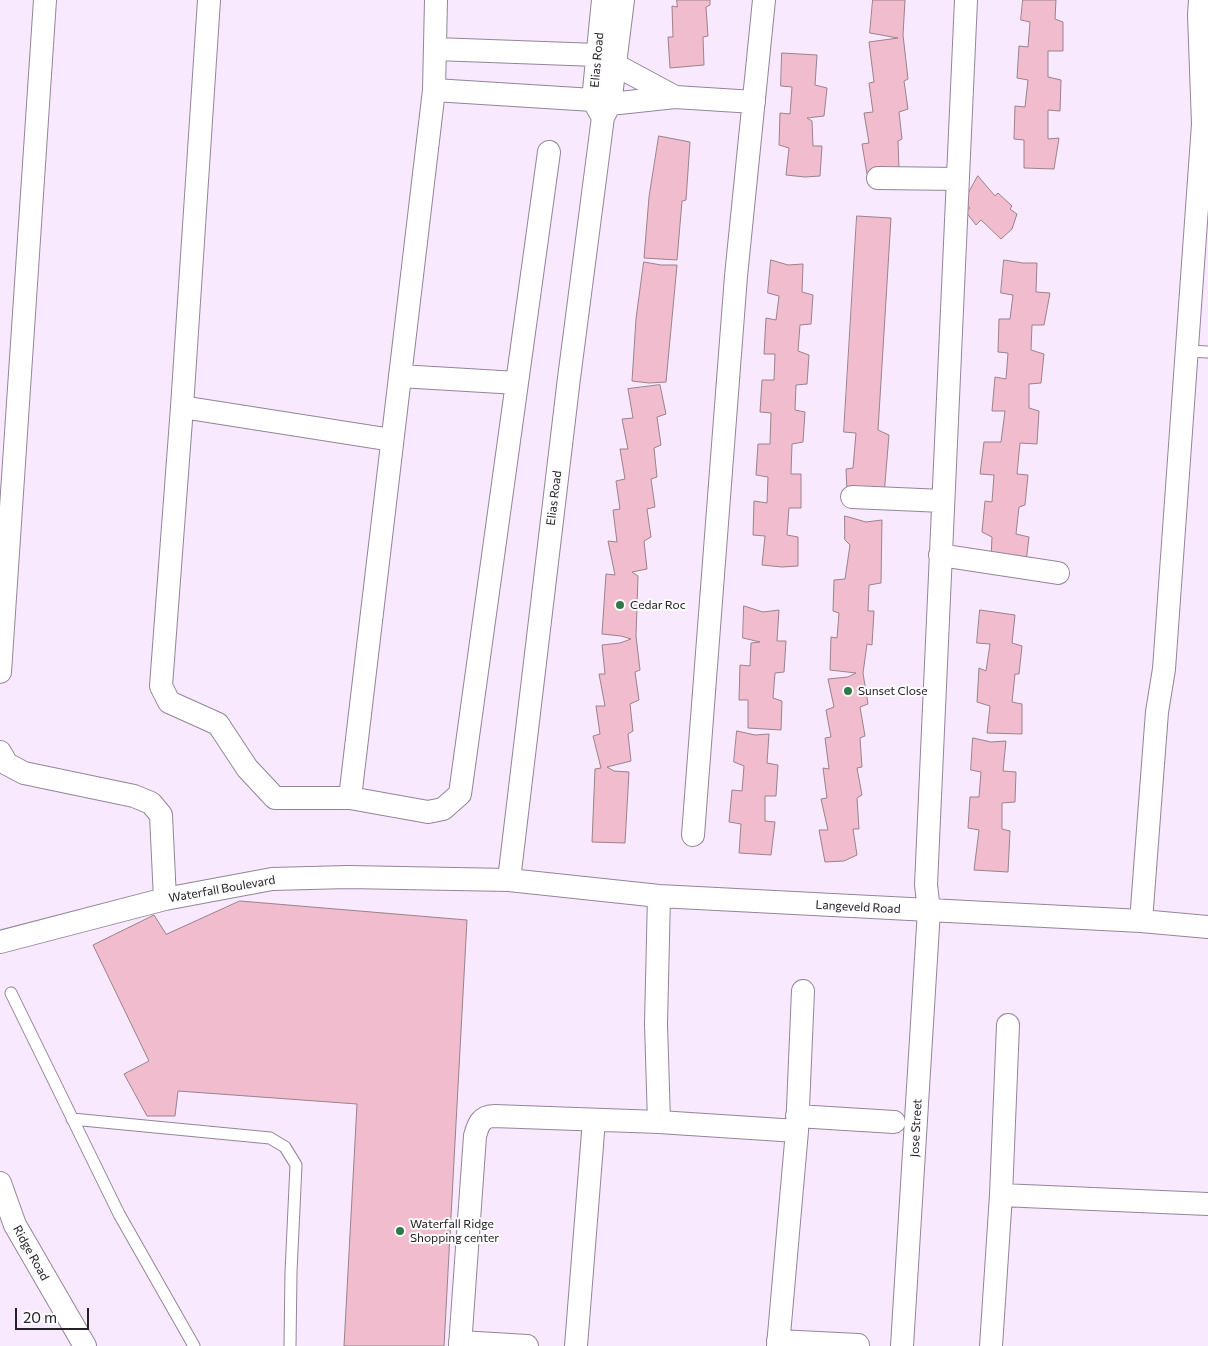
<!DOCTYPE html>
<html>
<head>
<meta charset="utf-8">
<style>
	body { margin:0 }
	#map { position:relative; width:1208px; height:1346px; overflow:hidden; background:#f8e9fe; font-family:Commissioner,sans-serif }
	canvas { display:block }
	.scale { position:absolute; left:15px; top:1308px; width:74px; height:22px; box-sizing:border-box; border:2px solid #252027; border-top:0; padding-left:6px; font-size:15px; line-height:18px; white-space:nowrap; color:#252027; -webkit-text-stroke:4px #fcfcfc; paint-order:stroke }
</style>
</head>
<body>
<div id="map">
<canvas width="1208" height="1346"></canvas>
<div class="scale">20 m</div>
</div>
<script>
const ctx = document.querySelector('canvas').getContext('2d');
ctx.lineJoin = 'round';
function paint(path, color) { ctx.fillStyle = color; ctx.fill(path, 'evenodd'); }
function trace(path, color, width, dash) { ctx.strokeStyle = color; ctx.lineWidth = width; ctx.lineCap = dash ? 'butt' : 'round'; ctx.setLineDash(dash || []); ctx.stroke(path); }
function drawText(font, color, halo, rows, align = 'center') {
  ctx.font = font + ' Commissioner,sans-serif'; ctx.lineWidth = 4; ctx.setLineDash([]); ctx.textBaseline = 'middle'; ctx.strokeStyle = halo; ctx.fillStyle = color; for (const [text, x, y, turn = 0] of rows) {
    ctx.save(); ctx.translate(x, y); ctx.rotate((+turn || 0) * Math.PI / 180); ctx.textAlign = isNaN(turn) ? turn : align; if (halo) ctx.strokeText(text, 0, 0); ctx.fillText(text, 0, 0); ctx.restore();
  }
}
const building = new Path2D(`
	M 677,0 L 710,0 L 710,5 L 706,7 L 708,36 L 703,37 L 704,65 L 670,68 L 668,37 L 673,37 L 672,6 L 677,7 Z
	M 873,0 L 905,0 L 903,35 L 908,79 L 904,81 L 908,109 L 899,112 L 902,139 L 898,141 L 899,169 L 867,174 L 862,144 L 869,143 L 864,113 L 873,112 L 869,83 L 874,82 L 869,42 L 898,38 L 870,33 Z
	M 1023,0 L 1056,0 L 1055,19 L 1063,22 L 1063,51 L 1048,51 L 1048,77 L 1061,80 L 1060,111 L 1048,110 L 1048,139 L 1059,138 L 1054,169 L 1024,168 L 1024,140 L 1014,139 L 1015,106 L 1025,107 L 1028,80 L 1017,78 L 1019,46 L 1028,47 L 1030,22 L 1021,20 Z
	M 782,53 L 817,55 L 815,85 L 827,88 L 824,116 L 807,118 L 812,121 L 813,146 L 822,146 L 820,176 L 805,177 L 786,175 L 789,148 L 779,145 L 780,113 L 790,114 L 792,87 L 781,86 Z
	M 659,136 L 690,142 L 686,200 L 682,201 L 677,260 L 644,258 L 649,197 Z
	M 978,176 L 995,196 L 998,193 L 1012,206 L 1010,209 L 1017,214 L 1012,229 L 1001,239 L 981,220 L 976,225 L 966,212 L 970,208 L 960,199 L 968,193 Z
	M 857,216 L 891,218 L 878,430 L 889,435 L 884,495 L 847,492 L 846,469 L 853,468 L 856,433 L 844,432 Z
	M 771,260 L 788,265 L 803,264 L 802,292 L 813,295 L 811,324 L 800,325 L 798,351 L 809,355 L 807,384 L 796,385 L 795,410 L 805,412 L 803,442 L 792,444 L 791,474 L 801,474 L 801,508 L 789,508 L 787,535 L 798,537 L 798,566 L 782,567 L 762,565 L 765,536 L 753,535 L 754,501 L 767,503 L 768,477 L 756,475 L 758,444 L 770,444 L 771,413 L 760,412 L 762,380 L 774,380 L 775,354 L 764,354 L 766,318 L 776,320 L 779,296 L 768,293 Z
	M 1004,260 L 1023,263 L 1037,263 L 1036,292 L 1050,293 L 1044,325 L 1032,325 L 1031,350 L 1044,354 L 1041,383 L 1029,384 L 1029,408 L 1039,411 L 1037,444 L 1020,443 L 1017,474 L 1028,475 L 1025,505 L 1019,507 L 1016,534 L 1029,537 L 1026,562 L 991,558 L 992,537 L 982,532 L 985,501 L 992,502 L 994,475 L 980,474 L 984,442 L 1001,442 L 1005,411 L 992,411 L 995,377 L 1006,379 L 1008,353 L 998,352 L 999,319 L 1010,319 L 1013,295 L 1001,293 Z
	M 644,262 L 661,265 L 677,265 L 666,382 L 649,383 L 632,381 L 636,319 Z
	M 660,385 L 666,414 L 657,417 L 661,445 L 654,448 L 657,477 L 651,479 L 655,507 L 647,509 L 651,537 L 644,541 L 647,569 L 632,572 L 638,576 L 636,636 L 640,670 L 635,672 L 639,700 L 630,704 L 633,731 L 628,734 L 631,761 L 607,767 L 614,771 L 629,772 L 625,843 L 592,842 L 595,769 L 601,768 L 593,736 L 600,734 L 596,706 L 605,706 L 599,674 L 605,674 L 602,645 L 620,643 L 631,639 L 621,636 L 602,634 L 606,574 L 615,575 L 608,541 L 617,542 L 613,510 L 620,509 L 616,481 L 625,479 L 620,449 L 628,449 L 622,419 L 633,418 L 628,389 Z
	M 845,516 L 866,522 L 882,520 L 881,583 L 869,585 L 868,611 L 874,611 L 872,645 L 867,644 L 863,673 L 868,704 L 860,707 L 865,736 L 860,738 L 862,767 L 857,768 L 862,795 L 857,798 L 859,829 L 853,829 L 857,855 L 844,861 L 825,862 L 819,830 L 828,830 L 821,799 L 827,798 L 823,768 L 829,769 L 825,738 L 831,737 L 826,710 L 834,707 L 828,679 L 848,677 L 856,673 L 830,670 L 831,637 L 837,638 L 839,613 L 833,611 L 834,580 L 845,579 L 850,545 L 845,540 Z
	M 744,606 L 763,612 L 779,610 L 777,641 L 786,641 L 784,672 L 775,673 L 773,698 L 782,701 L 781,730 L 748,728 L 748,700 L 739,700 L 740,665 L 750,666 L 751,643 L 760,642 L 743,638 Z
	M 980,610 L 1015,615 L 1012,643 L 1022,646 L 1019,674 L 1015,674 L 1012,702 L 1022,704 L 1022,734 L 987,733 L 990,706 L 977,702 L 979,668 L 986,671 L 990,644 L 977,643 Z
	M 737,731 L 755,735 L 769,734 L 767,763 L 778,765 L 776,796 L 765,796 L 765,821 L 775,822 L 771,855 L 739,853 L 741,824 L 729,822 L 732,790 L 742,791 L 744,766 L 734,762 Z
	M 973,738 L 991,742 L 1006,741 L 1003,771 L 1016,772 L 1015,802 L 1002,803 L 1002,829 L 1010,831 L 1008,872 L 974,870 L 979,830 L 968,828 L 970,797 L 979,797 L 981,772 L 971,770 Z
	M 240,901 L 467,920 L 444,1346 L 344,1346 L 357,1104 L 178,1091 L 175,1116 L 147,1116 L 124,1074 L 149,1061 L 93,945 L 154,915 L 166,934 Z`);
const lane = new Path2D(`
	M 1186,351 L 1208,352
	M 11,993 L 119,1214 L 194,1346
	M 72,1119 L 270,1138 L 285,1147 L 296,1165 L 291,1272 L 290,1346`);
const street = new Path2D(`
	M 209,0 L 182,407 L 161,686 L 169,702 L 218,724 L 247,768 L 275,798 L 350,798 L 434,90 L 436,0
	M 436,49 L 597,55 L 675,97
	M 434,90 L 593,100 L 610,104 L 675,97 L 754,102
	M 601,114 L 593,100 L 603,0
	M 878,178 L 958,179
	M 400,376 L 517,383
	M 182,407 L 392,440
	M 852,497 L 943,501
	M 940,555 L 1058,573
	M 0,672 L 45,0
	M 0,752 L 7,764 L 24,773 L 134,796 L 151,803 L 161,815 L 165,899
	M 350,798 L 428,812 L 443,809 L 460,794 L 549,152
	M 693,835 L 736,276 L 764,0
	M 509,880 L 569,378 L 603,117 L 610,104 L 623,0
	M 659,896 L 656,1024 L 659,1122
	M 1141,921 L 1157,712 L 1164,669 L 1203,124 L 1199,15 L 1200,0
	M 0,942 L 165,899 L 272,879 L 348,877 L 509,880 L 659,896 L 1141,921 L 1208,927
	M 1008,1025 L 1001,1195 L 1208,1204
	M 797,1116 L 894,1122
	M 0,1183 L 15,1225 L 85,1346
	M 778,1341 L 858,1345
	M 460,1342 L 527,1346
	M 460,1346 L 475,1136 C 478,1125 481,1116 494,1116 L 659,1122 L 797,1131
	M 576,1346 L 594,1120
	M 778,1346 L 797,1131 L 803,991
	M 902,1346 L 929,910 L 926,885 L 966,0
	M 991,1346 L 1001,1195`);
const markers = [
	[620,605,5,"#2f7947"],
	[848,691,5,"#2f7947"],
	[400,1231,5,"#2f7947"]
];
const streetNames = [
	["Elias Road",597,60,-85],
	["Elias Road",554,498,-83],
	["Waterfall Boulevard",222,889,-10],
	["Langeveld Road",858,907,3],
	["Jose Street",916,1128,-87],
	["Ridge Road",31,1253,61]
];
const poiNames = [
	["Cedar Roc",630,605],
	["Sunset Close",858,691],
	["Waterfall Ridge",410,1224],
	["Shopping center",410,1238]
];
paint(building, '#f1bccd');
trace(building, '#9a828a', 1);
trace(lane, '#938598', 13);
trace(street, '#938598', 24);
trace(lane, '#fff', 11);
trace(street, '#fff', 22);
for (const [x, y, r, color] of markers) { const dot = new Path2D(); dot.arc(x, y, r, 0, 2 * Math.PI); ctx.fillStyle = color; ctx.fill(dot); trace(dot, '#fcfcfc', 2); }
drawText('12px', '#252027', '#fcfcfc', streetNames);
drawText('12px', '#252027', '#fcfcfc', poiNames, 'left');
</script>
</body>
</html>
